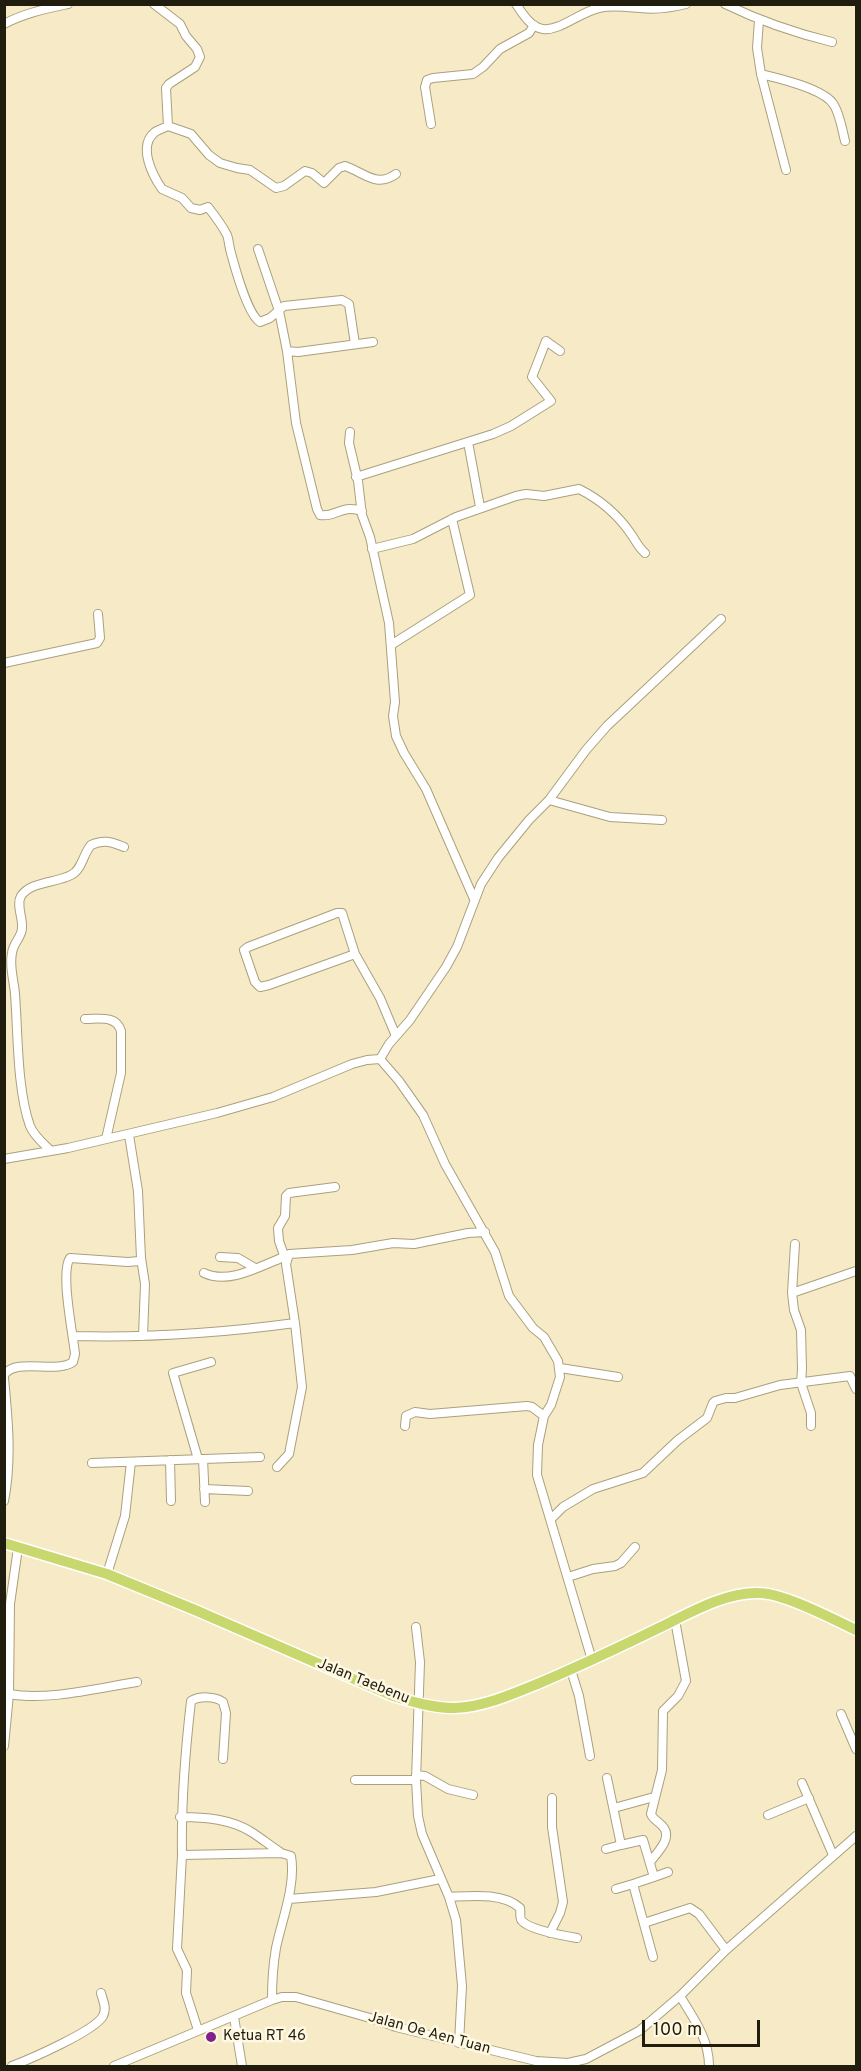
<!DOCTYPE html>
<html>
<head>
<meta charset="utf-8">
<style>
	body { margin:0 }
	#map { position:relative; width:861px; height:2071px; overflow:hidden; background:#f6ebc6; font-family:Overpass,sans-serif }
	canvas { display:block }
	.frame { position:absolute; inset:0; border:6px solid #201c0e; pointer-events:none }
	.scale { position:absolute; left:642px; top:2020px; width:118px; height:27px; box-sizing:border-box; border:3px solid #201c0e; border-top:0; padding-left:8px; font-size:18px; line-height:21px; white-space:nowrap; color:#201c0e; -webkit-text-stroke:4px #fff8e2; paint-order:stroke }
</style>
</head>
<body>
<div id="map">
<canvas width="861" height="2071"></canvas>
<div class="frame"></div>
<div class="scale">100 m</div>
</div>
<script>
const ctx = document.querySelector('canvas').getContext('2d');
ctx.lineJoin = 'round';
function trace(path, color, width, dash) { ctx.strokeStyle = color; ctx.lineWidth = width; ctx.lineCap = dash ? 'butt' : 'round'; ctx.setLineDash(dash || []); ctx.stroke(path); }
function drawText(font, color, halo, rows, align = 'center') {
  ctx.font = font + ' Overpass,sans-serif'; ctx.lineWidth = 5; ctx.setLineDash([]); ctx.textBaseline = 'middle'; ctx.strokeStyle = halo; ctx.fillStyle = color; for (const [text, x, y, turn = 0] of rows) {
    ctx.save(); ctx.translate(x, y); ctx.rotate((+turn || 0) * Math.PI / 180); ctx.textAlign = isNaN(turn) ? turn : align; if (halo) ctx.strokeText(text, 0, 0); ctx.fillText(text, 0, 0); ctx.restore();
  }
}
const minor = new Path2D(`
	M 154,4 L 180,24 L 186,36 L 197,49 L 200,57 L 195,67 L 169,84 L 166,88 L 168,126
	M 516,4 C 522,13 531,28 543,29 C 560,31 580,12 599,8 C 613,5 626,7 640,8 C 656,10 670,8 686,4
	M 725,4 C 760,21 795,33 832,42
	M 759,20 L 757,48 L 761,74 L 786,170
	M 4,24 C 25,13 45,9 68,4
	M 761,74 C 778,78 825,89 834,105 C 840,115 842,129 845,141
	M 431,124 L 425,87 L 427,80 L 433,78 L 473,74 L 483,67 L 500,49 L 529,33 L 534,25
	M 258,249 L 279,311 L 287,351 L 298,352 L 373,342
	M 355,344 L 349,304 L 342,300 L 284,306 L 270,318 L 260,322 C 248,315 235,268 231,253 C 229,247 229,240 227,235 C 222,225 215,216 208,207 L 200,210 L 191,208 L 182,198 L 162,189 C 153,176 137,146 155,132 C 158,130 164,128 168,126 L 191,134 L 209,155 L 220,163 L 237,168 L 250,170 L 276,188 L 284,186 L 305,171 L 312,173 L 324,183 L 339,168 L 345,166 C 365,173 376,188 396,174
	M 287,351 L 296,423 L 317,509 L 320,515 C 335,518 341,504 362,511
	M 350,432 L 349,443 L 358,481 L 362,515 L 370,537 L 389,623 L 395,702 L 393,716 L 396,736 L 404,753 L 426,789 L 474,899
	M 468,442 L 480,507
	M 356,477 L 493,434 L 511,426 L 551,401 L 532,377 L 546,341 L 560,351
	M 372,549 L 413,539 L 456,517 L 516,496 L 526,494 L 544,496 L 579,489 C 599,499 618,515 631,534 C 636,541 638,547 645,553
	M 391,645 L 470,595 L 452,519
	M 4,663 L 97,643 L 100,638 L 98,614
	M 549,800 L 610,817 L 662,820
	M 355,954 L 269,985 L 260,987 L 255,982 L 244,950 L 248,947 L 337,913 L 342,913 L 355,954 L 380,998 L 396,1036
	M 85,1019 C 99,1019 116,1015 121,1031 L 121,1073 L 106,1139
	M 380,1059 L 389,1044 L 410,1020 L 446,967 L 457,947 L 481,884 L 498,858 L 529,820 L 549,800 L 586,750 L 607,726 L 721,619
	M 50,1150 C 43,1143 34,1136 30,1126 C 17,1090 18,1033 15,994 C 14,980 9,967 12,953 C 13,943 22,937 22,928 C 23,918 16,905 21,896 C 31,881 57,883 71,875 C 82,870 83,854 91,845 C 104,839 111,842 124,847
	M 4,1159 L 68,1148 L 217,1113 L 273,1097 L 352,1064 L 367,1060 L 380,1059 L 399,1081 L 423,1115 L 445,1164 L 495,1252 L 509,1296 L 533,1328 L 544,1337 L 558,1361 L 560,1377 L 551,1405 L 544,1416 L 538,1445 L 537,1475 L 592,1660
	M 795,1244 L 792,1293 L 794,1310 L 801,1330 L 802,1369 L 801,1383 L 811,1413 L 811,1426
	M 220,1257 L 238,1258 L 255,1268
	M 141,1258 L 145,1284 L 143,1336
	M 286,1261 L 279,1241 L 278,1228 L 285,1216 L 286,1196 L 289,1193 L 335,1187
	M 204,1273 C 229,1285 260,1266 284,1257
	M 792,1293 L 856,1271
	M 74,1336 C 148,1338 221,1333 295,1323
	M 560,1368 L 618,1377
	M 4,1375 C 16,1357 56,1374 73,1362 L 75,1354 C 73,1334 60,1272 70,1258 L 128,1262 L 139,1261 L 141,1258 L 138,1191 L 129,1135
	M 4,1378 C 8,1419 12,1461 4,1501
	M 405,1426 L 406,1416 L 415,1412 L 430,1414 L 527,1406 L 532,1407 L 544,1416
	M 198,1459 L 173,1373 L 211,1362
	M 203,1459 L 205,1502
	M 170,1460 L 171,1501
	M 92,1463 L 260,1457
	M 277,1467 L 289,1454 L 302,1387 L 295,1323 L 286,1264 L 289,1254 L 352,1250 L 393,1243 L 414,1244 L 468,1233 L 485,1232
	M 204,1489 L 248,1491
	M 551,1519 L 563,1507 L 593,1489 L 643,1473 L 678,1440 L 707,1418 L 713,1403 L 715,1401 L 726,1398 L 735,1398 L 780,1385 L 850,1376 L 856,1389
	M 107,1574 L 125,1516 L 131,1462
	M 568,1577 L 593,1569 L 615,1566 L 621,1563 L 635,1547
	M 416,1627 L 420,1662 L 416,1780 L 418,1816 L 422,1834 L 449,1897 L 456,1920 L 462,1986 L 459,2043
	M 571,1670 L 579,1696 L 590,1756
	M 9,1694 C 48,1701 98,1688 137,1682
	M 841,1714 L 856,1749
	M 4,1746 L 9,1694 L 10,1604 L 18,1548
	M 223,1759 L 226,1713 L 223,1702 C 215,1696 199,1696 191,1701 C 185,1753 181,1804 182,1855 L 281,1853 L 291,1856 C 296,1886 282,1919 276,1948 C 273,1965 272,1983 272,2000
	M 416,1775 L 425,1776 L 448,1789 L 473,1795
	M 607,1778 L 621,1845 L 643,1840 L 654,1877 L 633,1884 L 653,1957
	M 355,1780 L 416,1780
	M 802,1783 L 833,1855
	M 614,1808 L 654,1797
	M 768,1815 L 809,1798
	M 180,1817 C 205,1817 232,1819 253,1833 C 262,1839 271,1846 280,1852
	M 606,1849 L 621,1845
	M 182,1855 L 177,1949 L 187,1970 L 186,1993 L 198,2030
	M 650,1862 C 656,1854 672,1839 664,1828 C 660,1822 653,1820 651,1814 L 662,1770 L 663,1711 L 678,1696 L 686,1681 L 675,1620
	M 654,1877 L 668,1872
	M 616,1889 L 633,1884
	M 449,1897 C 470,1896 503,1892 520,1908 C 521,1912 519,1918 522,1921 C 530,1930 565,1936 577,1938
	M 289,1899 L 376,1892 L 440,1879
	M 644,1923 L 690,1908 L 699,1914 L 726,1950
	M 550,1933 L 560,1913 L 563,1902 L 552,1827 L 552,1798
	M 680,1996 C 694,2019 709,2039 709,2066
	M 234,2017 L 242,2066
	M 12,2066 C 30,2059 95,2031 103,2016 C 107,2008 103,2001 101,1993
	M 114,2066 L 272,2000 L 282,1997 L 296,1997 L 377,2020 L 396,2027 L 536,2061 L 568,2063 L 586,2059 L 639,2031 L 680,1996 L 726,1950 L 856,1836`);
const major = new Path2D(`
	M 4,1543 L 107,1574 L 195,1610 L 393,1696 C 413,1702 433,1708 455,1708 C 484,1707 515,1693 542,1682 C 584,1664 624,1645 665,1625 C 693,1611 727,1592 759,1593 C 783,1593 833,1619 856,1630`);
const markers = [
	[211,2037,6,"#83218b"]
];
const streetNames = [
	["Jalan Taebenu",363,1682,22],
	["Jalan Oe Aen Tuan",429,2034,15]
];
const poiNames = [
	["Ketua RT 46",223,2037]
];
trace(minor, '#aba07d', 10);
trace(major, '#fff', 13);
trace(minor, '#fff', 8);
trace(major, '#c8d86f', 10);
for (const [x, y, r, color] of markers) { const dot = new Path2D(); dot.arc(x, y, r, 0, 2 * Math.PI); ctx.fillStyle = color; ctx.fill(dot); trace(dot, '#fff8e2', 2); }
drawText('15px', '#201c0e', '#fff8e2', streetNames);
drawText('15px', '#201c0e', '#fff8e2', poiNames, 'left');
</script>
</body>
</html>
